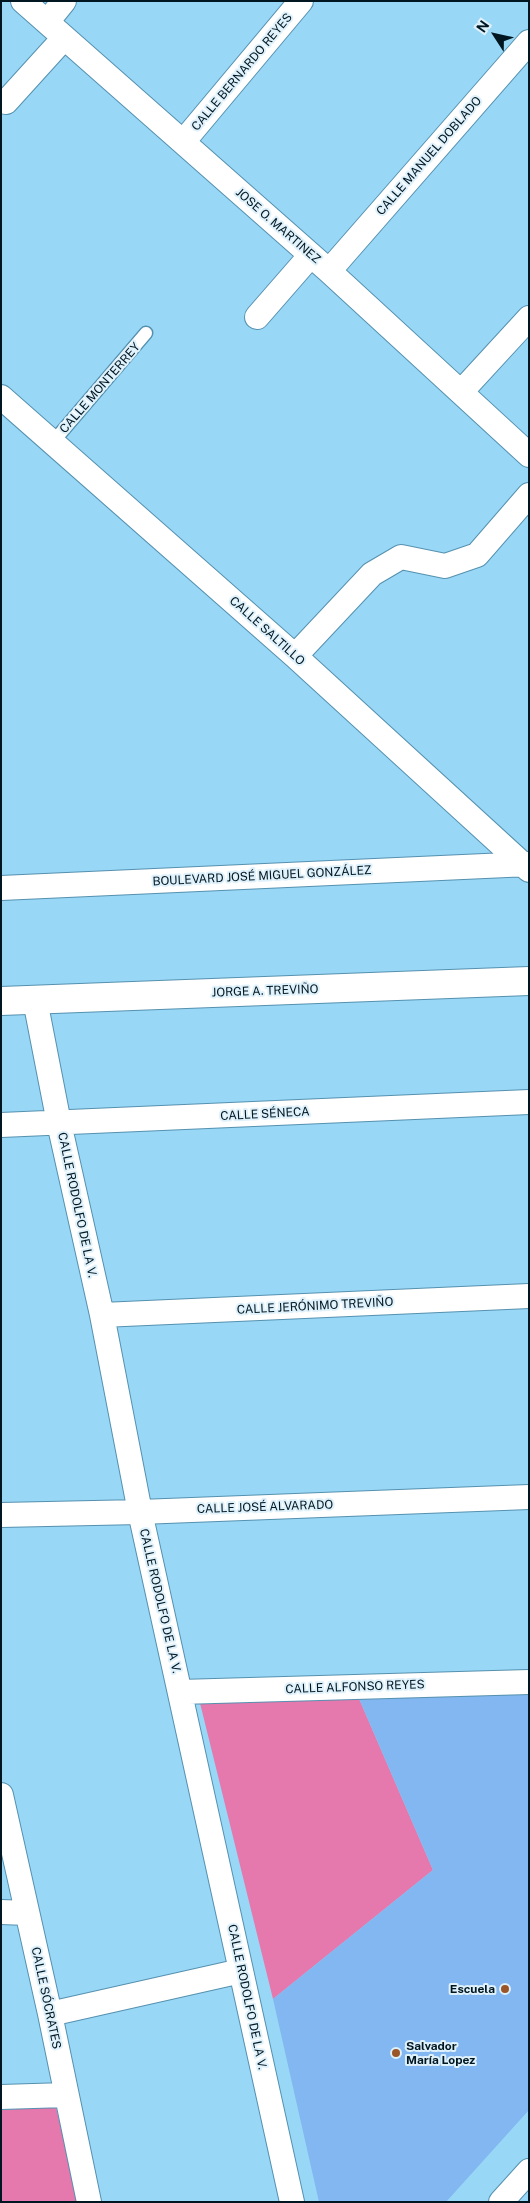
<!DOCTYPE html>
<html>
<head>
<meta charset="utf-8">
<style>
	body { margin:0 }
	#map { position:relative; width:530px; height:2203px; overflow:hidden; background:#99d7f7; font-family:"Public Sans",sans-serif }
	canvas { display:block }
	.frame { position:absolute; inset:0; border:2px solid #001722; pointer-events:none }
	.north { position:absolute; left:470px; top:10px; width:50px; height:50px; -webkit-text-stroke:4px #dff1fb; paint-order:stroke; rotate:305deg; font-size:14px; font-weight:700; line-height:20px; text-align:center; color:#001722 }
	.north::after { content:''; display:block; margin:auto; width:18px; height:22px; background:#001722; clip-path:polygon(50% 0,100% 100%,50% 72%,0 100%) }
</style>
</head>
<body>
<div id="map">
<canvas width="530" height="2203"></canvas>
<div class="frame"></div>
<div class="north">N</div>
</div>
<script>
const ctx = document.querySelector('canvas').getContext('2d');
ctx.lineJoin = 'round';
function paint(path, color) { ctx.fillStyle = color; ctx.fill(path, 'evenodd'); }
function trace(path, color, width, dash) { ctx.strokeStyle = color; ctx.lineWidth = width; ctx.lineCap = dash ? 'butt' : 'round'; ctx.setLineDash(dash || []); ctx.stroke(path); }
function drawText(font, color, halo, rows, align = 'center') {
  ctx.font = font + ' "Public Sans",sans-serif'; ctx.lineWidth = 4; ctx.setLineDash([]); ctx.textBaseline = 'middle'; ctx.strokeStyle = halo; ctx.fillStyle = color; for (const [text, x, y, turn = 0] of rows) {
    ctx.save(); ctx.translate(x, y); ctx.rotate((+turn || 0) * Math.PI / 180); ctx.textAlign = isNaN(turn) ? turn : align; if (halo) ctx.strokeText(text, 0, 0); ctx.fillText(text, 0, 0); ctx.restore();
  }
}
const green = new Path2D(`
	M 357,1694 L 433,1870 L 273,1999 L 200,1703 Z
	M 56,2107 L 78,2202 L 1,2202 L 1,2110 Z`);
const building = new Path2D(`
	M 529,1687 L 529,2110 L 446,2202 L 319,2202 L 273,1999 L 433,1870 L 357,1694 Z`);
const lane = new Path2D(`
	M 53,442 L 146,333`);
const street = new Path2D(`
	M 23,1 L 329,271 L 529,455
	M 47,22 L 64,1
	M 6,102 L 64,38
	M 183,142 L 301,1
	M 329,271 L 529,42
	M 257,317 L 311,255
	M 461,392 L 529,318
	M 1,397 L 295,656 L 529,870
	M 295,656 L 372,574 L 401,557 L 445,566 L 477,555 L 529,495
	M 1,888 L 529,864
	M 35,1000 L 59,1123 L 102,1315 L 140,1512 L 292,2202
	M 1,1125 L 529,1102
	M 102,1315 L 529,1296
	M 1,1515 L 140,1512 L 529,1497
	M 180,1692 L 529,1682
	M 1,1795 L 50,2014 L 89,2202
	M 1,1912 L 27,1913
	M 50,2014 L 241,1971
	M 1,2097 L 66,2095
	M 501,2202 L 529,2171`);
const secondary = new Path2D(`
	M 1,1001 L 529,981`);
const markers = [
	[505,1989,5,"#9a5629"],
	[396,2053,5,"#9a5629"]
];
const streetNames = [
	["CALLE BERNARDO REYES",242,72,-50],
	["CALLE MANUEL DOBLADO",429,156,-49],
	["JOSE O. MARTINEZ",278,226,41],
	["CALLE MONTERREY",100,388,-49],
	["CALLE SALTILLO",267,631,42],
	["BOULEVARD JOSÉ MIGUEL GONZÁLEZ",262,876,-3],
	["JORGE A. TREVIÑO",265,991,-2],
	["CALLE SÉNECA",265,1114,-3],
	["CALLE RODOLFO DE LA V.",77,1205,78],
	["CALLE JERÓNIMO TREVIÑO",315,1306,-3],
	["CALLE JOSÉ ALVARADO",265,1507,-2],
	["CALLE RODOLFO DE LA V.",160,1601,77],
	["CALLE ALFONSO REYES",355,1687,-2],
	["CALLE RODOLFO DE LA V.",247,1997,78],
	["CALLE SÓCRATES",46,1998,78]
];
const poiNames = [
	["Escuela",495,1989],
	["Salvador",406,2046,"left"],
	["María Lopez",406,2060,"left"]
];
paint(green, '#e578ad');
paint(building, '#82b7f1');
trace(lane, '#5591af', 15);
trace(street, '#5591af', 26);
trace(secondary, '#5591af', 30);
trace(lane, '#fff', 12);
trace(street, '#fff', 24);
trace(secondary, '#fff', 28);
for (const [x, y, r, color] of markers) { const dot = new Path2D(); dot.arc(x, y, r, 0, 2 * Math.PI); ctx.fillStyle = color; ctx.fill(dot); trace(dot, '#dff1fb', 2); }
drawText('12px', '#001722', '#dff1fb', streetNames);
drawText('bold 12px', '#001722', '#dff1fb', poiNames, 'right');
</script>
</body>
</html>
